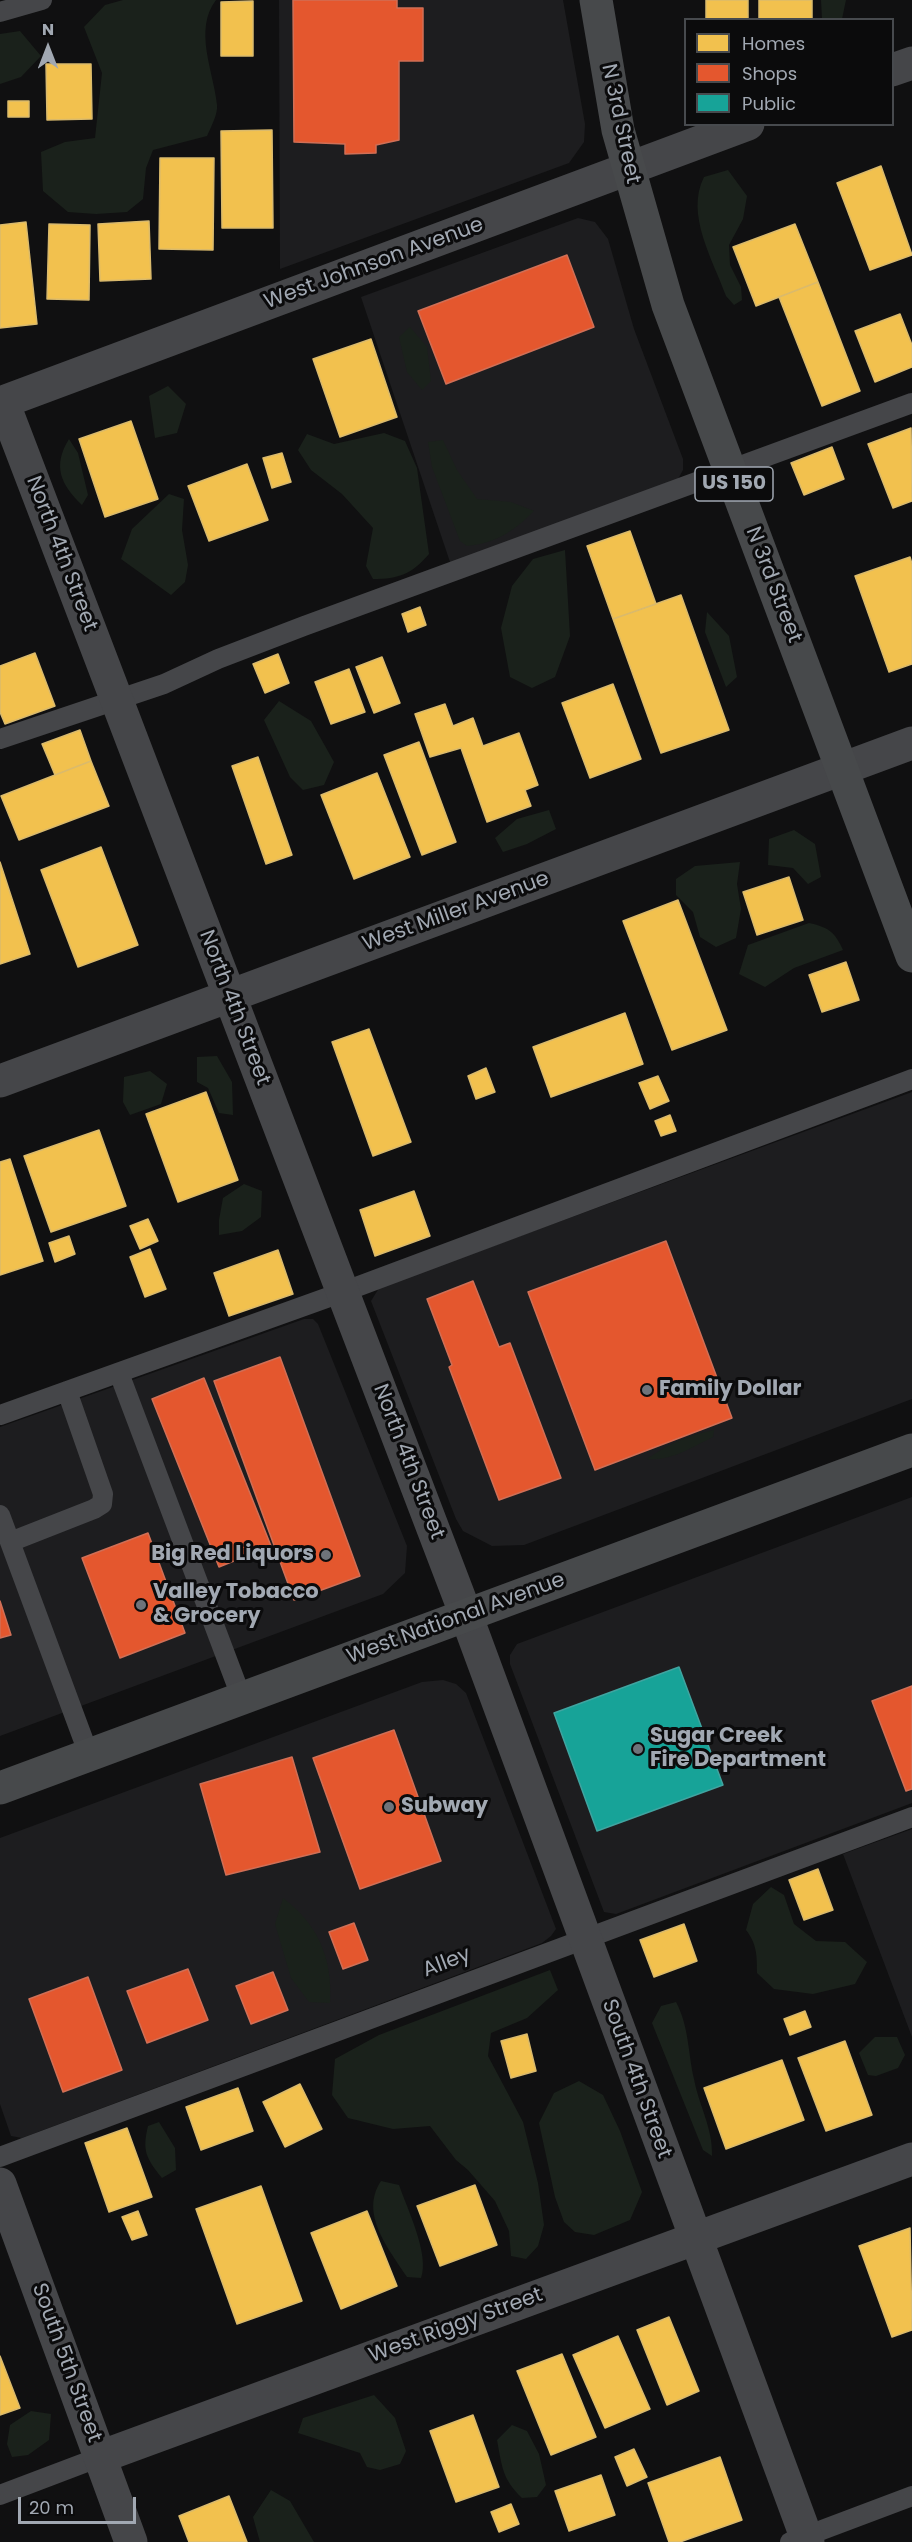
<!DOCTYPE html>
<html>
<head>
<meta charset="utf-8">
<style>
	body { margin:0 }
	#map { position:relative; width:912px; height:2542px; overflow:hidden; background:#101011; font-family:Poppins,sans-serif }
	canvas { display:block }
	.legend { position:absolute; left:684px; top:18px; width:210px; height:108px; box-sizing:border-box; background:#0b0b0c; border:2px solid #474a4e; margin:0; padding:8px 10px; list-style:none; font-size:18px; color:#a1a8b2 }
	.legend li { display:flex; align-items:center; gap:12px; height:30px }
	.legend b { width:30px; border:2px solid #474a4e }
	.north { position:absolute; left:18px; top:18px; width:60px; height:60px; -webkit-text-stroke:4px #0b0b0c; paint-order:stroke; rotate:0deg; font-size:16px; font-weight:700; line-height:24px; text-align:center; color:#a1a8b2 }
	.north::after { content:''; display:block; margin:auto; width:21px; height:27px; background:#a1a8b2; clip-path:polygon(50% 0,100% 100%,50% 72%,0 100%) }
	.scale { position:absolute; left:18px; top:2497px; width:118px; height:27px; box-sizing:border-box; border:3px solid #a1a8b2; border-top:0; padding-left:8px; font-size:18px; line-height:21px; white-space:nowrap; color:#a1a8b2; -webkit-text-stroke:4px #0b0b0c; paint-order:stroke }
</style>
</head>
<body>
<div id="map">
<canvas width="912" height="2542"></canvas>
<ul class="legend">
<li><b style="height:16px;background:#f2c14e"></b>Homes</li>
<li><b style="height:16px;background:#e4572e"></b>Shops</li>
<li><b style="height:16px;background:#17a398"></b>Public</li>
</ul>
<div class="north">N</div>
<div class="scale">20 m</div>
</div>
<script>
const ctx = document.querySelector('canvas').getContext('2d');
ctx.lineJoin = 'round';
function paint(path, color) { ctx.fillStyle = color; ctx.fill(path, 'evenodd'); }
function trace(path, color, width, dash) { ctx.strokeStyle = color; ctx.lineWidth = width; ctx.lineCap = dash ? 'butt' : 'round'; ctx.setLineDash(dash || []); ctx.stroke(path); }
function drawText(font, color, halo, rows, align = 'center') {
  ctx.font = font + ' Poppins,sans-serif'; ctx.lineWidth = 6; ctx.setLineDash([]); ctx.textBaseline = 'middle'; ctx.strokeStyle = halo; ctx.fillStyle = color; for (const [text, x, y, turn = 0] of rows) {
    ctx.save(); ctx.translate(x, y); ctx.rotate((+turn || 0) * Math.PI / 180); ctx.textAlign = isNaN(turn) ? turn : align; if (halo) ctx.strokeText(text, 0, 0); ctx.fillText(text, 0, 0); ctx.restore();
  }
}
const built = new Path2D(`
	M 279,0 L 563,0 L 585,124 L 584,142 L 569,163 L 280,269 Z
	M 578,218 L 595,222 L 608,239 L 634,329 L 683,459 L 683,470 L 678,479 L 451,565 L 361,297 Z
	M 912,1092 L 912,1399 L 524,1545 L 492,1546 L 463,1531 L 456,1519 L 371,1301 L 379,1288 Z
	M 304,1319 L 313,1319 L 318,1324 L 407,1546 L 405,1573 L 383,1594 L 0,1736 L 0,1427 Z
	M 912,1497 L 912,1803 L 616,1914 L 604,1912 L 510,1664 L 510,1655 L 517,1644 Z
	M 443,1680 L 456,1684 L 466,1693 L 556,1929 L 551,1936 L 542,1943 L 22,2138 L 11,2136 L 0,2104 L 0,1838 L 422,1682 Z
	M 912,1829 L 912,2037 L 843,1854 Z`);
const green = new Path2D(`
	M 123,0 L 216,0 C 193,30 214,72 217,105 C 218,114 211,127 207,136 L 153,150 L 146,168 L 143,199 L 127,212 L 96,214 L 68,212 L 43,191 L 41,152 L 65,142 L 95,138 L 102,73 L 84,27 L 105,5 Z
	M 821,0 L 846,0 L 842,19 L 822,19 Z
	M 20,31 L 41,56 L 21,77 L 0,84 L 0,34 Z
	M 728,170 L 747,196 L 743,219 L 729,245 L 730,265 L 741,287 L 742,300 L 734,305 L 726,296 C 713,260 685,214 704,177 Z
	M 410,327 L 427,347 L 431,381 L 422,390 L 407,372 L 399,337 Z
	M 168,386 L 186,404 L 177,433 L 155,438 L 149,396 Z
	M 384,433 L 405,441 L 417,468 L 429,554 C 412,574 399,579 373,579 L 366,566 L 373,528 L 342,494 L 311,470 L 298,450 L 307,434 L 334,444 Z
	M 69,439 L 78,453 L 88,495 L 82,505 C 61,485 52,466 69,439 Z
	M 443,440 L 457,470 L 477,499 L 511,502 L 534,511 C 513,532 496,543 467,546 L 460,541 L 432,467 L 428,442 Z
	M 169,494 L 184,499 L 182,530 L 188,565 L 185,582 L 171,595 L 121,559 L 132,529 Z
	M 565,550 L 570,636 L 555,677 L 532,688 L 510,677 L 501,628 L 512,586 L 533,559 Z
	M 707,612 L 729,636 L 737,677 L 726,687 L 705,632 Z
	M 279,701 L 311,721 L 334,762 L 324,785 L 303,790 L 290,777 L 264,720 Z
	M 549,810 L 556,829 L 527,844 L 503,852 L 495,838 L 517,819 Z
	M 794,830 L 815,844 L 821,877 L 808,884 L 793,868 L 768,865 L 769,839 Z
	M 740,862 L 737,884 L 741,909 L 736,938 L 716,947 L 700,937 L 693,912 L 676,895 L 676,879 L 695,866 Z
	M 809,923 C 828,927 835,932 843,950 L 794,968 L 765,987 L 739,974 L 748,945 Z
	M 217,1056 L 232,1082 L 233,1115 L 219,1113 L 208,1088 L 197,1082 L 197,1057 Z
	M 150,1071 L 167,1084 L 161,1104 L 130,1115 L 123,1102 L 124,1077 Z
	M 244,1184 L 262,1191 L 261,1217 L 242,1231 L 219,1235 L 219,1220 L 223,1198 Z
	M 714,1430 L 713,1437 C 690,1448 672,1461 647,1459 C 668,1444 689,1435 714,1430 Z
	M 771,1887 L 784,1895 L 794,1924 L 816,1941 L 845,1942 L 867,1962 L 855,1984 L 813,1994 L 774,1989 L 757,1973 C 757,1956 757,1944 746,1930 L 753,1904 Z
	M 283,1898 C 318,1924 333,1959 330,2003 L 309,2002 L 291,1978 L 275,1924 Z
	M 550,1970 L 558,1990 L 527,2018 L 491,2033 L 488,2056 L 523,2122 L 538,2183 L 544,2225 L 538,2246 L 526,2259 L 511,2256 L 509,2231 L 495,2201 L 468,2170 L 456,2160 L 430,2126 L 393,2129 L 348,2118 L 332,2095 L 335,2059 L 379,2035 Z
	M 676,2002 C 689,2026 688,2053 694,2079 C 699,2106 713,2128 712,2156 L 703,2150 L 652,2023 L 661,2006 Z
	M 875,2037 L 897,2037 L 905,2055 L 898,2068 L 876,2076 L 868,2075 L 859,2053 Z
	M 579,2081 L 603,2095 L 620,2131 L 642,2192 L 630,2220 L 594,2235 L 575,2232 L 564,2222 L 555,2197 L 539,2123 L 554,2093 Z
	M 159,2122 L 175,2148 L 176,2170 L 162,2178 C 146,2158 142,2151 148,2126 Z
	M 381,2181 L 399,2185 C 407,2208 430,2255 421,2278 L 407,2277 C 389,2249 359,2214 381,2181 Z
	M 374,2395 L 395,2418 L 406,2451 L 400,2464 L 380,2470 L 367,2467 L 360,2453 L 298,2433 L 303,2418 Z
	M 31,2411 L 51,2414 L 49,2440 L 28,2455 L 12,2457 L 7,2444 L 10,2425 Z
	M 512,2425 L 527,2431 L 539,2454 L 546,2485 L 537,2497 L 522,2498 C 502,2479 502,2466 497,2440 Z
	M 271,2490 L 290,2501 L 314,2542 L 260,2542 L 253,2517 Z`);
const homes = new Path2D(`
	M 706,0 L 748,0 L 748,20 L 706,20 Z
	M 759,0 L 812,0 L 812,20 L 759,20 Z
	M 253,1 L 253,56 L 221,56 L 221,2 Z
	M 46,64 L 91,64 L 92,119 L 47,120 Z
	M 8,101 L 29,101 L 29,117 L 8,117 Z
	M 272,130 L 273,228 L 222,228 L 221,131 Z
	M 160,158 L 214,158 L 213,250 L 159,249 Z
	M 881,166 L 912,255 L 870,270 L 837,183 Z
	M 149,221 L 151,279 L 100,281 L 98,224 Z
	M 26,222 L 37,324 L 0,328 L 0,225 Z
	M 49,224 L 90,225 L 89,300 L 47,299 Z
	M 795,224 L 818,282 L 756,306 L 733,247 Z
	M 818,282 L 860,391 L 822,406 L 779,297 Z
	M 900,314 L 912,345 L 912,367 L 875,382 L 855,331 Z
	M 371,339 L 397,417 L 340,437 L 313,359 Z
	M 131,421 L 158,499 L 105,517 L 79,439 Z
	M 911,428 L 912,501 L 893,508 L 868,444 Z
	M 832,447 L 844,479 L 804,495 L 791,463 Z
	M 282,453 L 291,482 L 272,488 L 263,458 Z
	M 247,464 L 268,520 L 209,541 L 188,486 Z
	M 630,531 L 656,604 L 613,619 L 587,546 Z
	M 910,557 L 912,564 L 912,664 L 889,672 L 855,576 Z
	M 681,595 L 729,730 L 661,753 L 613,619 Z
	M 420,607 L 426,625 L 408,632 L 402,614 Z
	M 35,653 L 55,706 L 5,724 L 0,712 L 0,666 Z
	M 278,654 L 289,683 L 265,693 L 253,664 Z
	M 382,657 L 400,703 L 374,713 L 356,667 Z
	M 349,669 L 365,712 L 331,724 L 315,682 Z
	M 613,684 L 641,759 L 590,778 L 562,703 Z
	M 445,704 L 453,726 L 473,718 L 483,746 L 519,733 L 538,785 L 525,790 L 531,806 L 487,822 L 461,748 L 430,757 L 415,714 Z
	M 80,730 L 91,761 L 55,775 L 42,744 Z
	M 419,742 L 456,842 L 422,855 L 384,755 Z
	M 258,757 L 292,855 L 266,864 L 232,766 Z
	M 91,761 L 109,806 L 19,840 L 1,796 Z
	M 377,773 L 410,857 L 354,879 L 321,795 Z
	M 101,847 L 138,945 L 78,967 L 41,870 Z
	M 0,862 L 30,954 L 0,964 Z
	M 789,877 L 803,920 L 757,935 L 743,892 Z
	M 678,900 L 727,1030 L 672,1050 L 623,921 Z
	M 846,962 L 859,1000 L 822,1012 L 809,975 Z
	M 625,1013 L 643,1064 L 551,1097 L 533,1047 Z
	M 369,1029 L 411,1142 L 373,1156 L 332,1042 Z
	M 486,1068 L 495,1092 L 476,1099 L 468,1076 Z
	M 658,1076 L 669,1101 L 650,1109 L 639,1083 Z
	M 206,1092 L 238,1180 L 178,1202 L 146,1114 Z
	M 670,1115 L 676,1131 L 661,1136 L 655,1121 Z
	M 99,1130 L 126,1206 L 51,1232 L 24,1156 Z
	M 10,1159 L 43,1261 L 0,1275 L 0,1162 Z
	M 414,1191 L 430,1236 L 375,1256 L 360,1210 Z
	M 148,1219 L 158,1241 L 140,1249 L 130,1226 Z
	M 69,1236 L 75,1254 L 55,1262 L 49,1243 Z
	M 150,1249 L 166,1289 L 145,1297 L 130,1257 Z
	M 278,1250 L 293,1294 L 229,1316 L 214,1273 Z
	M 818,1869 L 833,1910 L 804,1920 L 789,1880 Z
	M 684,1924 L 697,1961 L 654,1977 L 640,1940 Z
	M 805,2011 L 811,2027 L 790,2035 L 784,2019 Z
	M 527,2034 L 536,2071 L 511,2078 L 501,2041 Z
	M 845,2041 L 872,2115 L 826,2131 L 798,2058 Z
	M 782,2060 L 804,2120 L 726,2149 L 704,2088 Z
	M 300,2084 L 322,2129 L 285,2147 L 263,2102 Z
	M 238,2088 L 253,2131 L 201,2150 L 186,2107 Z
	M 127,2128 L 152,2197 L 109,2212 L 85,2143 Z
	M 475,2185 L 497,2245 L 440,2266 L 417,2206 Z
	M 261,2186 L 302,2301 L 237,2324 L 196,2209 Z
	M 138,2211 L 147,2235 L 132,2240 L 122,2217 Z
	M 367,2211 L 397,2286 L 341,2309 L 311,2233 Z
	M 910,2228 L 912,2330 L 892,2337 L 859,2246 Z
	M 669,2317 L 699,2391 L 667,2405 L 637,2330 Z
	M 618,2336 L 650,2409 L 605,2428 L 573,2355 Z
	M 562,2354 L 596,2437 L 551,2455 L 517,2371 Z
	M 0,2356 L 20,2408 L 0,2415 Z
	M 473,2415 L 499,2487 L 456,2502 L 430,2431 Z
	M 634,2449 L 647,2477 L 627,2486 L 615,2457 Z
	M 720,2457 L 742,2520 L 680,2542 L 669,2542 L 648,2483 Z
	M 601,2475 L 615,2515 L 569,2531 L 555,2491 Z
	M 229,2496 L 247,2542 L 189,2542 L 179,2516 Z
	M 511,2504 L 519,2524 L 499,2532 L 491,2512 Z`);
const shops = new Path2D(`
	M 293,0 L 397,0 L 397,8 L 423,8 L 423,61 L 399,61 L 399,140 L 376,145 L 376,153 L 345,154 L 345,144 L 294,142 Z
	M 567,255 L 594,327 L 446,384 L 418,311 Z
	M 666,1241 L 732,1418 L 595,1470 L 528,1292 Z
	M 473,1281 L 499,1347 L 510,1343 L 561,1478 L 499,1500 L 449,1367 L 452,1365 L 427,1299 Z
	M 280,1357 L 360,1576 L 294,1600 L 214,1381 Z
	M 204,1378 L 271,1546 L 219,1567 L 152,1399 Z
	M 148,1533 L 185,1633 L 120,1658 L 82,1558 Z
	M 0,1601 L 11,1635 L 0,1638 Z
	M 912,1686 L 912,1789 L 906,1791 L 872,1701 Z
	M 394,1730 L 441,1861 L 360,1889 L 313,1758 Z
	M 292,1757 L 320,1852 L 226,1875 L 200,1784 Z
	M 354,1923 L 368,1960 L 343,1969 L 329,1932 Z
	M 188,1969 L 208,2020 L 147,2043 L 127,1991 Z
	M 273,1972 L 288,2010 L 251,2024 L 236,1986 Z
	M 88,1977 L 122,2070 L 63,2092 L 29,1999 Z`);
const public = new Path2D(`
	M 679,1667 L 723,1785 L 597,1831 L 554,1713 Z`);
const lane = new Path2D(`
	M 0,12 L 42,0
	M 0,739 L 164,684 L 218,659 L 304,626 L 912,403
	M 119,1373 L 242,1699
	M 0,1415 L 343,1292 L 912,1079
	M 0,1515 L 89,1755
	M 10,1542 L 94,1509 L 102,1504 L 103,1494 L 67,1391
	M 0,2157 L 912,1817
	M 0,2495 L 100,2457
	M 790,2542 L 912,2496`);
const street = new Path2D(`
	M 892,70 L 912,63
	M 3,402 L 466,1615 L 808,2542
	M 0,403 L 748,124
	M 0,1081 L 912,743
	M 0,2184 L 131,2542
	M 100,2457 L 912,2159`);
const primary = new Path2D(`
	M 596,0 L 618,130 L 668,305 L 912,956
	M 0,1788 L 912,1450`);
const markers = [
	[647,1390,6,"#6e737a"],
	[326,1555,6,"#6e737a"],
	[141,1605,6,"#6e737a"],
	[638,1749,6,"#6e737a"],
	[389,1807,6,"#6e737a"]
];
const shields = [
	[734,484,78]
];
const shieldNames = [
	["US 150",734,484]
];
const streetNames = [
	["N 3rd Street",620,124,78],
	["West Johnson Avenue",374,264,-20],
	["North 4th Street",61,554,69],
	["N 3rd Street",773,585,69],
	["West Miller Avenue",456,912,-20],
	["North 4th Street",234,1008,69],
	["North 4th Street",408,1462,69],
	["West National Avenue",456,1619,-20],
	["Alley",447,1963,-21],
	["South 4th Street",636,2079,70],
	["West Riggy Street",456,2326,-20],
	["South 5th Street",66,2363,70]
];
const poiNames = [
	["Family Dollar",659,1390],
	["Big Red Liquors",314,1555,"right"],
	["Valley Tobacco",153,1593],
	["& Grocery",153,1617],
	["Sugar Creek",650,1737],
	["Fire Department",650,1761],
	["Subway",401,1807]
];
paint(built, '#1d1d1f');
paint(green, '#1a211b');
paint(homes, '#f2c14e');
trace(homes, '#daba6c', 1.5);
paint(shops, '#e4572e');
trace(shops, '#d06f56', 1.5);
paint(public, '#17a398');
trace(public, '#40a4a0', 1.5);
trace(lane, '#454649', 20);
trace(street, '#454649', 33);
trace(primary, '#47494b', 33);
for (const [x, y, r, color] of markers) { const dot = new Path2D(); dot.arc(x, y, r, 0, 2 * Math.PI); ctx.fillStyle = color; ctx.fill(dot); trace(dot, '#0b0b0c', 2); }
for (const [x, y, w] of shields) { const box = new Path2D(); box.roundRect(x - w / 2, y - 17, w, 34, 4.5); ctx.fillStyle = '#0b0b0c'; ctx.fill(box); trace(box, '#a1a8b2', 1.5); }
drawText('bold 20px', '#a1a8b2', null, shieldNames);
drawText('21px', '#a1a8b2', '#0b0b0c', streetNames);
drawText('bold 21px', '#a1a8b2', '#0b0b0c', poiNames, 'left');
</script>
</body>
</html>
